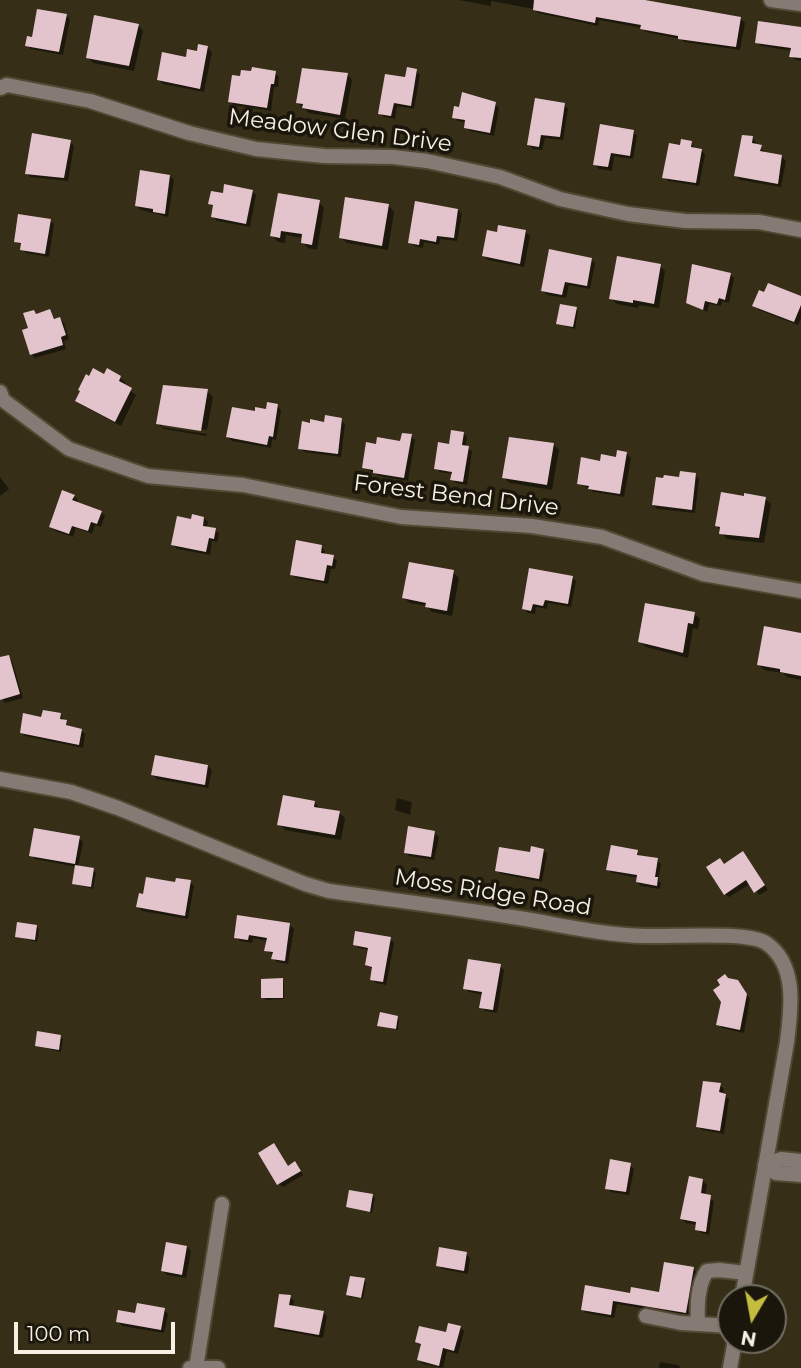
<!DOCTYPE html>
<html>
<head>
<meta charset="utf-8">
<style>
	body { margin:0 }
	#map { position:relative; width:801px; height:1368px; overflow:hidden; background:#362e17; font-family:Montserrat,sans-serif }
	canvas { display:block }
	.north { position:absolute; left:717px; top:1284px; width:70px; height:70px; box-sizing:border-box; background:#1a160c; border:2px solid #726e62; border-radius:50%; rotate:190deg; font-size:19px; font-weight:700; line-height:28px; text-align:center; color:#f6f1e2 }
	.north::after { content:''; display:block; margin:auto; width:24px; height:32px; background:#c3bd3f; clip-path:polygon(50% 0,100% 100%,50% 72%,0 100%) }
	.scale { position:absolute; left:14px; top:1322px; width:161px; height:32px; box-sizing:border-box; border:4px solid #f6f1e2; border-top:0; padding-left:9px; font-size:21px; line-height:24px; white-space:nowrap; color:#f6f1e2; -webkit-text-stroke:5px #1a160c; paint-order:stroke }
</style>
</head>
<body>
<div id="map">
<canvas width="801" height="1368"></canvas>
<div class="north">N</div>
<div class="scale">100 m</div>
</div>
<script>
const ctx = document.querySelector('canvas').getContext('2d');
ctx.lineJoin = 'round';
function paint(path, color) { ctx.fillStyle = color; ctx.fill(path, 'evenodd'); }
function trace(path, color, width, dash) { ctx.strokeStyle = color; ctx.lineWidth = width; ctx.lineCap = dash ? 'butt' : 'round'; ctx.setLineDash(dash || []); ctx.stroke(path); }
function drawText(font, color, halo, rows, align = 'center') {
  ctx.font = font + ' Montserrat,sans-serif'; ctx.lineWidth = 7; ctx.setLineDash([]); ctx.textBaseline = 'middle'; ctx.strokeStyle = halo; ctx.fillStyle = color; for (const [text, x, y, turn = 0] of rows) {
    ctx.save(); ctx.translate(x, y); ctx.rotate((+turn || 0) * Math.PI / 180); ctx.textAlign = isNaN(turn) ? turn : align; if (halo) ctx.strokeText(text, 0, 0); ctx.fillText(text, 0, 0); ctx.restore();
  }
}
const shadow = new Path2D(`
	M 459,0 L 636,0 L 741,19 L 745,23 L 740,50 L 684,42 L 680,39 L 646,32 L 642,28 L 599,20 L 598,26 L 538,13 L 534,9 L 491,1 L 491,6 Z
	M 66,15 L 70,19 L 63,55 L 31,49 L 27,45 Z
	M 138,25 L 143,31 L 134,71 L 93,63 L 88,58 Z
	M 801,28 L 801,61 L 795,60 L 791,56 L 792,51 L 761,46 L 757,42 Z
	M 200,46 L 208,48 L 212,52 L 204,92 L 163,84 L 159,80 L 187,59 L 198,53 Z
	M 416,71 L 420,75 L 414,109 L 397,106 L 395,119 L 384,117 L 380,113 Z
	M 275,73 L 279,77 L 278,87 L 274,87 L 271,111 L 234,105 L 230,101 L 241,78 Z
	M 347,74 L 352,80 L 345,119 L 309,113 L 298,103 Z
	M 495,104 L 499,108 L 494,136 L 470,131 L 466,127 L 467,123 L 458,121 L 454,117 Z
	M 564,104 L 568,109 L 563,140 L 545,138 L 542,150 L 533,149 L 529,145 Z
	M 633,132 L 637,136 L 633,159 L 614,156 L 612,171 L 599,169 L 595,165 Z
	M 752,138 L 756,142 L 755,146 L 765,151 L 764,154 L 782,157 L 786,161 L 781,187 L 740,180 L 736,176 Z
	M 70,142 L 74,146 L 68,181 L 31,177 L 27,174 Z
	M 691,143 L 695,149 L 701,150 L 705,154 L 699,186 L 668,181 L 664,177 L 681,147 Z
	M 170,176 L 174,180 L 168,217 L 141,210 L 137,206 Z
	M 252,191 L 256,195 L 250,227 L 217,221 L 213,217 L 215,208 L 210,204 Z
	M 319,202 L 324,208 L 317,250 L 308,248 L 303,243 L 303,238 L 286,235 L 285,243 L 278,242 L 272,236 Z
	M 389,206 L 394,212 L 388,250 L 347,243 L 341,238 Z
	M 458,210 L 462,214 L 457,241 L 440,239 L 439,245 L 424,242 L 423,248 L 414,246 L 410,242 Z
	M 50,220 L 54,224 L 49,257 L 26,253 L 22,249 L 23,246 L 16,241 Z
	M 526,232 L 530,236 L 524,267 L 488,260 L 484,256 Z
	M 591,259 L 595,263 L 590,289 L 569,285 L 566,298 L 547,295 L 543,291 Z
	M 660,266 L 665,271 L 659,308 L 639,305 L 638,308 L 617,304 L 611,299 Z
	M 730,274 L 734,278 L 729,303 L 722,301 L 721,306 L 709,304 L 707,312 L 687,302 Z
	M 801,298 L 801,318 L 798,325 L 759,310 L 755,306 Z
	M 576,309 L 578,311 L 575,329 L 558,324 Z
	M 50,311 L 56,320 L 60,319 L 64,323 L 69,339 L 64,341 L 66,349 L 35,358 L 31,354 L 37,315 Z
	M 120,378 L 126,383 L 124,386 L 136,395 L 121,426 L 83,406 L 78,401 Z
	M 207,391 L 213,397 L 207,430 L 162,424 L 162,427 L 207,434 L 206,436 L 164,429 L 158,424 Z
	M 277,406 L 281,410 L 276,440 L 272,439 L 271,448 L 232,441 L 228,437 L 256,413 Z
	M 341,420 L 345,424 L 341,457 L 304,452 L 300,448 L 325,424 Z
	M 463,433 L 467,437 L 466,447 L 472,451 L 467,485 L 456,483 L 452,479 L 453,474 L 440,472 L 436,468 Z
	M 411,436 L 415,440 L 408,481 L 379,476 L 363,467 L 378,446 L 402,443 Z
	M 554,445 L 559,450 L 552,490 L 510,483 L 504,478 Z
	M 627,454 L 631,458 L 624,497 L 594,492 L 579,483 L 601,463 L 617,459 Z
	M 695,475 L 699,479 L 695,513 L 657,509 L 653,505 Z
	M 0,477 L 9,489 L 0,496 Z
	M 74,496 L 78,500 L 76,504 L 101,512 L 105,516 L 101,527 L 95,525 L 92,534 L 76,528 L 73,537 L 55,531 L 51,527 Z
	M 766,499 L 771,504 L 764,543 L 727,539 L 721,533 L 717,526 Z
	M 204,518 L 208,522 L 207,528 L 215,530 L 219,534 L 217,542 L 212,541 L 210,555 L 177,549 L 173,545 L 192,521 Z
	M 321,547 L 325,551 L 324,555 L 333,557 L 337,561 L 335,569 L 331,569 L 328,584 L 296,578 L 292,574 Z
	M 453,572 L 459,578 L 452,616 L 432,612 L 427,606 L 410,603 L 404,598 Z
	M 572,577 L 576,581 L 571,607 L 548,603 L 547,609 L 536,607 L 535,614 L 528,613 L 524,609 Z
	M 694,614 L 700,619 L 698,629 L 693,628 L 688,658 L 646,647 L 640,642 Z
	M 801,635 L 801,680 L 787,677 L 783,673 L 764,670 L 759,665 Z
	M 8,657 L 12,661 L 23,698 L 5,703 L 0,696 L 0,659 Z
	M 60,715 L 70,728 L 81,730 L 85,734 L 83,748 L 25,736 L 21,732 L 43,719 Z
	M 208,766 L 212,770 L 208,788 L 157,779 L 153,775 Z
	M 397,798 L 412,802 L 410,815 L 395,810 Z
	M 314,802 L 320,808 L 339,813 L 345,818 L 341,840 L 285,830 L 279,824 Z
	M 435,833 L 439,837 L 434,860 L 409,856 L 405,852 Z
	M 79,838 L 83,842 L 78,867 L 96,872 L 93,889 L 74,884 L 77,867 L 35,859 L 31,855 Z
	M 543,850 L 547,854 L 542,882 L 501,874 L 497,870 Z
	M 637,852 L 641,857 L 657,860 L 661,864 L 658,880 L 661,883 L 660,889 L 641,886 L 637,882 L 638,878 L 612,873 L 608,869 Z
	M 747,857 L 768,890 L 759,895 L 750,884 L 729,897 L 725,894 L 725,865 Z
	M 190,882 L 194,886 L 188,919 L 142,911 L 138,907 L 176,884 Z
	M 290,925 L 294,929 L 288,964 L 277,962 L 273,958 L 274,955 L 266,950 L 268,941 L 253,938 L 252,943 L 240,941 L 236,937 Z
	M 36,926 L 39,929 L 37,942 L 17,937 Z
	M 390,939 L 394,943 L 386,985 L 376,983 L 372,979 L 373,969 L 367,965 L 369,950 L 359,948 L 354,944 Z
	M 500,966 L 504,970 L 497,1013 L 485,1011 L 481,1007 L 483,995 L 469,992 L 465,988 Z
	M 282,980 L 284,983 L 284,999 L 266,1000 L 263,997 Z
	M 742,986 L 750,999 L 744,1033 L 722,1028 L 718,1024 Z
	M 397,1017 L 399,1020 L 398,1030 L 379,1025 Z
	M 60,1037 L 63,1039 L 61,1052 L 37,1046 Z
	M 720,1085 L 724,1089 L 723,1095 L 729,1099 L 724,1134 L 702,1130 L 698,1126 Z
	M 630,1165 L 634,1169 L 629,1195 L 611,1192 L 607,1188 Z
	M 288,1167 L 298,1167 L 303,1175 L 283,1187 L 279,1184 Z
	M 703,1181 L 707,1185 L 705,1196 L 714,1201 L 709,1235 L 701,1233 L 697,1229 L 698,1225 L 686,1223 L 682,1219 Z
	M 373,1196 L 375,1198 L 372,1213 L 348,1207 Z
	M 187,1247 L 191,1251 L 186,1278 L 167,1275 L 163,1271 Z
	M 466,1254 L 470,1258 L 468,1274 L 442,1269 L 438,1265 Z
	M 693,1269 L 697,1272 L 689,1316 L 617,1304 L 614,1318 L 586,1313 L 582,1309 L 631,1295 L 660,1294 Z
	M 364,1280 L 366,1282 L 363,1299 L 350,1297 L 348,1294 Z
	M 290,1297 L 294,1301 L 293,1307 L 323,1312 L 327,1316 L 323,1338 L 279,1330 L 275,1326 Z
	M 164,1310 L 168,1314 L 164,1333 L 122,1326 L 118,1322 Z
	M 460,1327 L 464,1331 L 458,1354 L 447,1351 L 443,1368 L 423,1364 L 419,1360 L 421,1346 L 417,1342 L 447,1334 Z
	M 660,1362 L 678,1365 L 681,1368 L 659,1368 Z`);
const building = new Path2D(`
	M 534,0 L 645,0 L 741,17 L 736,47 L 678,39 L 678,36 L 640,29 L 641,25 L 596,17 L 595,23 L 533,10 Z
	M 37,9 L 67,14 L 59,52 L 25,46 L 27,36 L 32,37 Z
	M 94,15 L 139,24 L 129,66 L 86,58 Z
	M 758,21 L 801,27 L 801,58 L 789,57 L 791,48 L 755,43 Z
	M 198,44 L 208,46 L 200,89 L 157,80 L 162,52 L 186,57 L 187,49 L 197,51 Z
	M 252,67 L 276,71 L 274,84 L 271,84 L 267,108 L 228,102 L 232,75 L 240,76 L 241,70 L 251,71 Z
	M 407,67 L 417,69 L 411,106 L 394,103 L 391,116 L 378,114 L 385,74 L 405,77 Z
	M 302,68 L 348,73 L 340,115 L 302,108 L 303,104 L 296,103 Z
	M 462,92 L 496,102 L 490,133 L 464,128 L 465,120 L 452,118 L 454,106 L 459,107 Z
	M 535,98 L 565,103 L 560,137 L 541,135 L 539,147 L 527,145 Z
	M 600,124 L 634,130 L 630,156 L 611,153 L 608,167 L 593,165 Z
	M 32,133 L 71,140 L 64,178 L 25,174 Z
	M 742,135 L 753,136 L 752,143 L 762,145 L 760,151 L 782,155 L 778,184 L 734,176 Z
	M 681,139 L 692,141 L 691,147 L 702,149 L 696,183 L 662,178 L 669,143 L 680,145 Z
	M 140,170 L 170,175 L 165,214 L 153,212 L 153,209 L 135,206 Z
	M 224,184 L 253,190 L 246,224 L 211,217 L 213,205 L 208,204 L 211,191 L 223,193 Z
	M 278,193 L 320,200 L 312,245 L 301,243 L 302,234 L 281,231 L 280,238 L 270,236 Z
	M 345,197 L 389,204 L 382,246 L 339,238 Z
	M 415,201 L 458,209 L 454,238 L 437,236 L 436,242 L 420,239 L 419,245 L 408,243 Z
	M 18,214 L 51,219 L 45,254 L 20,250 L 21,243 L 14,242 Z
	M 498,225 L 526,230 L 520,264 L 482,256 L 487,230 L 497,232 Z
	M 549,249 L 592,258 L 587,286 L 565,282 L 562,295 L 541,291 Z
	M 617,256 L 661,264 L 654,304 L 633,300 L 633,303 L 609,299 Z
	M 692,264 L 731,273 L 725,300 L 719,298 L 717,304 L 705,301 L 703,310 L 686,303 Z
	M 768,283 L 801,296 L 801,305 L 794,322 L 752,306 L 759,290 L 764,292 Z
	M 560,304 L 577,307 L 573,327 L 556,324 Z
	M 50,309 L 54,319 L 60,317 L 66,335 L 61,337 L 63,345 L 30,355 L 22,330 L 28,328 L 23,313 L 34,310 L 36,314 Z
	M 93,368 L 104,374 L 107,368 L 121,376 L 119,381 L 132,388 L 115,422 L 75,401 L 80,391 L 78,390 L 86,374 L 89,376 Z
	M 163,385 L 208,389 L 201,431 L 156,424 Z
	M 267,402 L 278,404 L 273,437 L 269,436 L 267,445 L 226,437 L 232,407 L 255,411 L 255,407 L 266,409 Z
	M 325,415 L 342,418 L 338,454 L 298,449 L 302,421 L 310,423 L 310,419 L 324,422 Z
	M 451,430 L 464,432 L 462,445 L 469,446 L 463,482 L 450,480 L 452,472 L 434,469 L 438,442 L 449,444 Z
	M 402,433 L 412,434 L 404,478 L 373,473 L 373,470 L 362,468 L 366,442 L 376,444 L 377,437 L 400,441 Z
	M 509,437 L 554,443 L 547,485 L 502,478 Z
	M 617,450 L 627,452 L 620,494 L 588,489 L 589,486 L 577,484 L 581,457 L 600,461 L 601,454 L 616,457 Z
	M 680,471 L 696,473 L 692,510 L 652,505 L 656,477 L 663,478 L 664,475 L 679,477 Z
	M 62,490 L 75,495 L 72,500 L 102,511 L 97,524 L 91,522 L 88,531 L 72,526 L 69,534 L 49,527 Z
	M 721,492 L 744,496 L 744,493 L 766,497 L 759,538 L 719,534 L 720,527 L 715,526 Z
	M 192,514 L 204,517 L 203,526 L 216,528 L 214,539 L 209,538 L 206,552 L 171,545 L 177,516 L 191,519 Z
	M 296,540 L 322,545 L 321,553 L 334,555 L 332,566 L 327,565 L 324,581 L 290,575 Z
	M 409,562 L 454,570 L 447,611 L 425,607 L 426,603 L 402,598 Z
	M 529,568 L 573,576 L 568,604 L 545,600 L 543,606 L 533,604 L 531,611 L 522,609 Z
	M 645,603 L 695,612 L 693,624 L 688,623 L 683,653 L 638,642 Z
	M 764,626 L 801,633 L 801,676 L 780,672 L 780,669 L 757,665 Z
	M 9,655 L 20,694 L 0,700 L 0,657 Z
	M 43,710 L 61,713 L 60,719 L 67,720 L 66,725 L 82,729 L 79,745 L 20,733 L 23,713 L 41,717 Z
	M 155,755 L 208,765 L 205,785 L 151,775 Z
	M 283,795 L 315,801 L 314,807 L 340,811 L 335,835 L 277,825 Z
	M 408,826 L 435,831 L 431,857 L 404,853 Z
	M 34,828 L 80,836 L 75,864 L 29,856 Z
	M 611,845 L 638,850 L 637,855 L 658,858 L 655,877 L 658,877 L 657,886 L 636,882 L 637,875 L 606,870 Z
	M 531,846 L 544,849 L 539,879 L 495,871 L 499,847 L 530,852 Z
	M 743,851 L 765,885 L 754,893 L 746,880 L 724,895 L 706,867 L 720,858 L 724,864 Z
	M 75,865 L 94,868 L 91,887 L 72,884 Z
	M 146,877 L 175,882 L 176,878 L 191,880 L 185,916 L 136,907 L 139,893 L 143,894 Z
	M 237,915 L 290,923 L 285,961 L 271,959 L 273,952 L 264,951 L 267,938 L 249,935 L 248,940 L 234,938 Z
	M 17,922 L 37,925 L 35,940 L 15,937 Z
	M 355,931 L 391,937 L 383,982 L 370,980 L 372,967 L 365,965 L 368,948 L 353,945 Z
	M 468,959 L 501,964 L 493,1010 L 479,1008 L 482,992 L 463,989 Z
	M 725,974 L 728,978 L 738,980 L 747,994 L 740,1030 L 716,1025 L 721,1002 L 713,990 L 720,985 L 717,980 Z
	M 283,978 L 283,998 L 261,998 L 261,979 Z
	M 380,1012 L 398,1016 L 396,1029 L 377,1026 Z
	M 37,1031 L 61,1035 L 59,1050 L 35,1046 Z
	M 703,1081 L 721,1083 L 719,1092 L 726,1094 L 720,1131 L 696,1127 Z
	M 274,1143 L 288,1166 L 295,1161 L 301,1171 L 277,1185 L 258,1153 Z
	M 610,1159 L 631,1163 L 626,1192 L 605,1189 Z
	M 689,1176 L 703,1179 L 701,1193 L 711,1195 L 706,1232 L 695,1230 L 696,1222 L 680,1219 Z
	M 349,1190 L 373,1194 L 370,1212 L 346,1207 Z
	M 166,1242 L 187,1246 L 182,1275 L 161,1271 Z
	M 439,1247 L 467,1252 L 464,1271 L 436,1266 Z
	M 664,1262 L 694,1267 L 686,1313 L 613,1301 L 611,1315 L 581,1310 L 585,1285 L 630,1293 L 631,1287 L 659,1292 Z
	M 350,1276 L 365,1278 L 361,1298 L 346,1295 Z
	M 279,1294 L 291,1295 L 289,1305 L 324,1311 L 319,1335 L 274,1327 Z
	M 137,1303 L 165,1308 L 161,1330 L 116,1322 L 118,1310 L 135,1313 Z
	M 448,1323 L 461,1326 L 454,1351 L 443,1348 L 439,1366 L 417,1360 L 421,1344 L 415,1342 L 419,1326 L 446,1332 Z`);
const minor = new Path2D(`
	M 771,0 L 801,4
	M 0,88 L 7,85 L 90,101 L 189,133 L 256,149 L 324,156 L 393,157 L 427,161 L 500,177 L 560,199 L 628,214 L 685,221 L 759,222 L 801,230
	M 0,392 L 3,400 L 69,449 L 148,476 L 243,485 L 401,517 L 532,526 L 602,537 L 703,574 L 801,591
	M 0,779 L 71,792 L 118,808 L 305,884 L 329,891 C 392,900 456,908 519,918 C 561,925 603,935 645,936 C 670,937 748,931 766,943 C 798,965 791,1010 787,1042 L 742,1298
	M 801,1161 L 781,1159 L 765,1165 L 776,1173 L 801,1175
	M 646,1316 L 681,1323 L 731,1326
	M 698,1323 C 697,1306 697,1286 707,1271 L 719,1270 L 746,1273
	M 190,1368 L 218,1368
	M 196,1368 L 222,1204
	M 730,1368 L 735,1340`);
const streetNames = [
	["Meadow Glen Drive",340,131,7],
	["Forest Bend Drive",456,496,7],
	["Moss Ridge Road",493,893,9]
];
paint(shadow, '#0007');
paint(building, '#e3c3cc');
trace(minor, '#514933', 18);
trace(minor, '#867b74', 14);
drawText('23px', '#f6f1e2', '#1a160c', streetNames);
</script>
</body>
</html>
